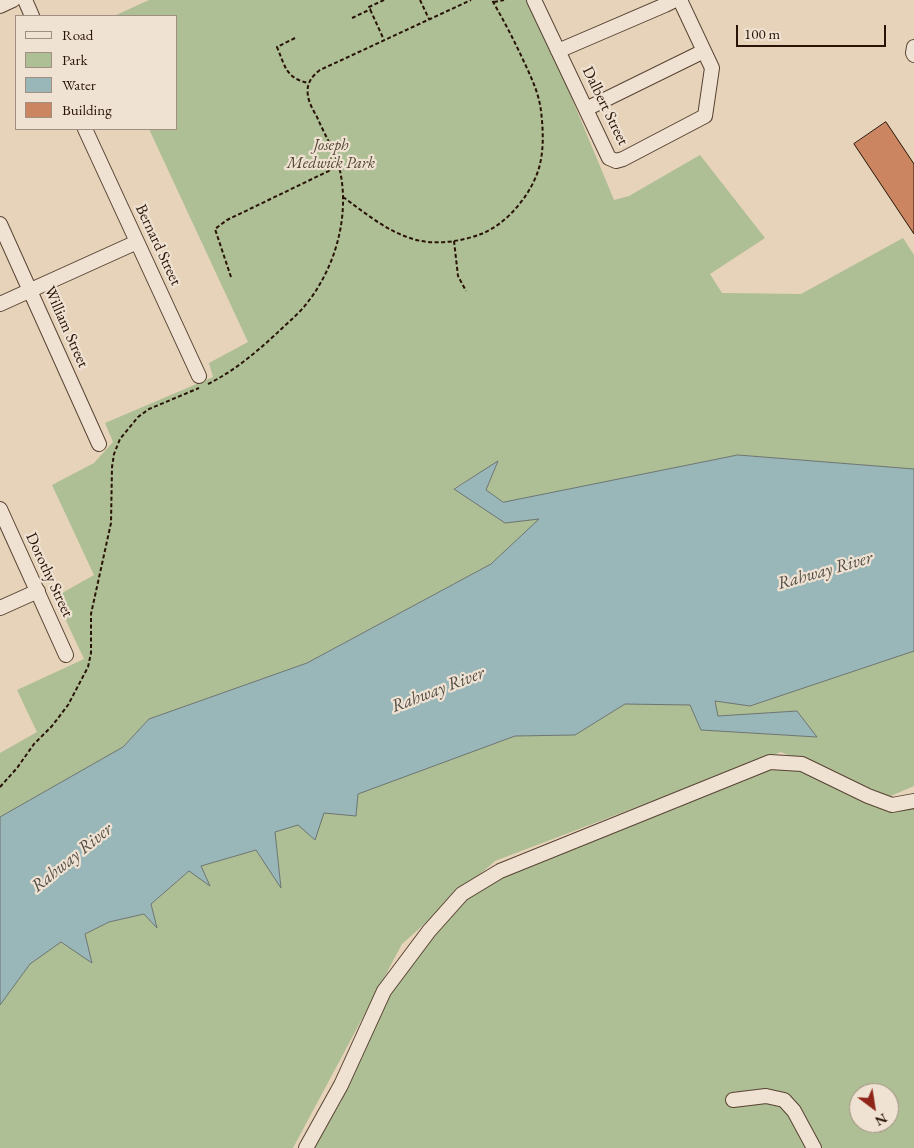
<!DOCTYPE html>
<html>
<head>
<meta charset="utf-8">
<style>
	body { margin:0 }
	#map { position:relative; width:914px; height:1148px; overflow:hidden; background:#e6d3b9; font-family:"EB Garamond",serif }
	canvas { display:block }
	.legend { position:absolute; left:15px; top:15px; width:162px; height:115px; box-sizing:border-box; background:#efe2d2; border:1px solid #a08f80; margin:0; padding:6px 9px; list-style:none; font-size:15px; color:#291306 }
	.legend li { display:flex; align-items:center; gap:10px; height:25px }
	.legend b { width:25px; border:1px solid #a08f80 }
	.north { position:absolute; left:849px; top:1083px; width:50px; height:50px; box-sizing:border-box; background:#efe2d2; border:1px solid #a08f80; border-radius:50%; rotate:149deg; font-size:14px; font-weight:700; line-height:20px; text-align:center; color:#291306 }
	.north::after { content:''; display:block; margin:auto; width:18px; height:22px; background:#8f2418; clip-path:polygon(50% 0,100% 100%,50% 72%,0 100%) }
	.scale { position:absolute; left:736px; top:25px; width:150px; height:22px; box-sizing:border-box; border:2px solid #291306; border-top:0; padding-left:6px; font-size:15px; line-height:18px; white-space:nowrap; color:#291306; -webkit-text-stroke:4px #efe2d2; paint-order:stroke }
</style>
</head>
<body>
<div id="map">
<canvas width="914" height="1148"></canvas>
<ul class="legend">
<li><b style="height:6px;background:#efe2d2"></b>Road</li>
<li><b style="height:14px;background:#aebe95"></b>Park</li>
<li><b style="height:14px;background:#99b6b8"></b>Water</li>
<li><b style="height:14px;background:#cb8661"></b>Building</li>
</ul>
<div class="north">N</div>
<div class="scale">100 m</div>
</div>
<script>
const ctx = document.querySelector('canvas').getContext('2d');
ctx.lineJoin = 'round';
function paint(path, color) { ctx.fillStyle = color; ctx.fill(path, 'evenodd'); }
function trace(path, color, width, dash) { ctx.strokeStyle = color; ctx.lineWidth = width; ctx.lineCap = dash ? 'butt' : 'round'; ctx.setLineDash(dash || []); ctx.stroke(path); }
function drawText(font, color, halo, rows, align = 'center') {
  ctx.font = font + ' "EB Garamond",serif'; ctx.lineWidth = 4.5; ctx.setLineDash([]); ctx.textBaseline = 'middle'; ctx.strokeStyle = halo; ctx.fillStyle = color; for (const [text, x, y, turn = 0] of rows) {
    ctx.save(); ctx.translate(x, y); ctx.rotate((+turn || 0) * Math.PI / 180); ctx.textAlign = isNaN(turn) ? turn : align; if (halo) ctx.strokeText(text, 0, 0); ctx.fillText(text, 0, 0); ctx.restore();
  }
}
const green = new Path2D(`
	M 149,0 L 531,0 L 614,200 L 629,196 L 700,155 L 765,238 L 710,274 L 722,293 L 801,294 L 903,238 L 914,255 L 914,469 L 738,455 L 503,502 L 486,490 L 498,462 L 454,488 L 540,519 L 491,564 L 307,663 L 149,719 L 123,747 L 0,817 L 0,753 L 37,732 L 17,690 L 84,659 L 55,597 L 94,575 L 52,485 L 94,463 L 113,442 L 105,423 L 213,377 L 209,363 L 248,342 L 149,129 L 176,129 L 176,16 L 114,16 Z
	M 914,651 L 914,786 L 886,798 L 781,752 L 495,861 L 402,944 L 293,1148 L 0,1148 L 0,1005 L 30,964 L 61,942 L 92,962 L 85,934 L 109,922 L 145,914 L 156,927 L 151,904 L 190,870 L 209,885 L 201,866 L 256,850 L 281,887 L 275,832 L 298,825 L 324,813 L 357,794 L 515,736 L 575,735 L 625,704 L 690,704 L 701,730 L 816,737 L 797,711 L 718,716 L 715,701 L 751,706 Z
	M 776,767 L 817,773 L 848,787 L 914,805 L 914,1148 L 312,1148 L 341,1102 L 362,1043 L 409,964 L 470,891 L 514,867 ZM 859,1093 L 889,1093 L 889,1123 L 859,1123 Z`);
const water = new Path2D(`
	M 738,455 L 914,469 L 914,651 L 750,706 L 715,701 L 718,716 L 797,711 L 817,737 L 701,730 L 690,705 L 625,704 L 575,735 L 515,736 L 358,794 L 356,816 L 324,813 L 315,840 L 298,825 L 275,832 L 281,888 L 256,850 L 201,866 L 210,886 L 189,871 L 151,904 L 157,928 L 144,914 L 109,922 L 85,934 L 92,963 L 61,942 L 30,964 L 0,1005 L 0,817 L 123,747 L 149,719 L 307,663 L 491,564 L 539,519 L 505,523 L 454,489 L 498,461 L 486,490 L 503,502 Z`);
const building = new Path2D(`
	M 886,122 L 914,164 L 914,234 L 854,144 Z`);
const path = new Path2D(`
	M 384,0 L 369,7 L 384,40
	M 420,0 L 429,19
	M 494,2 L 504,0
	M 352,18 L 371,9
	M 295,38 L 277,47 C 285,66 286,79 309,83
	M 343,197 C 364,212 385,230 410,238 C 432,246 460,242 481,234 C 508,224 534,191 540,164 C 544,147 543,128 541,111 C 539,94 532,79 525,64 C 515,42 504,21 492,0
	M 454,241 L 458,276 L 466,291
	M 231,277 L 215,229 L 227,220 L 339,166
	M 208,384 C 234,371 254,354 275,335 C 284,326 294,318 303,308 C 333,273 349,222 341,176 C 338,156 325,136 317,117 C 313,110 309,103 308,96 C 306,84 311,77 320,70 L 471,0
	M 0,787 L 17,768 L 34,744 L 52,726 L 68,705 L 88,667 L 91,653 L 91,614 L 111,523 L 112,467 L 114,454 L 120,439 L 138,417 L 149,409 L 199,388`);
const minor = new Path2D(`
	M 25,0 L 32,16
	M 534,0 L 609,158 L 616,161 L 623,159 L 705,116 L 712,68 L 680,0
	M 0,6 L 13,0
	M 914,47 L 913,53 L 914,55
	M 558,51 L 665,5 L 675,0
	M 586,109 L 704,51
	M 85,129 L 199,376
	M 0,224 L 99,444
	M 0,304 L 137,242
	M 0,509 L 66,655
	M 0,608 L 38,591
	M 733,1100 L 766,1096 L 784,1100 L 794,1111 L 814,1148
	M 306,1148 L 341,1085 L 384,991 L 429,931 L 462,894 L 500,871 L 770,762 L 802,764 L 868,796 L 892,805 L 914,801`);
const streetNames = [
	["Dalbert Street",605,106,64],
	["Bernard Street",158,245,65],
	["William Street",66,327,66],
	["Dorothy Street",49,575,65]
];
const parkNames = [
	["Joseph",331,146],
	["Medwick Park",331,164]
];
const waterNames = [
	["Rahway River",825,571,-16],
	["Rahway River",438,690,-21],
	["Rahway River",72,858,-39]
];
paint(green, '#aebe95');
paint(water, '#99b6b8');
trace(water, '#6c7571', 1);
paint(building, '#cb8661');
trace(building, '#291306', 1);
trace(minor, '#584333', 16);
trace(path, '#291306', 2, [4, 2.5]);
trace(minor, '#efe2d2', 14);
drawText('16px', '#291306', '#efe2d2', streetNames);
drawText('italic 16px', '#514631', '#efe2d2', parkNames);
drawText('italic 18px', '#504c44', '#efe2d2', waterNames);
</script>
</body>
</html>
